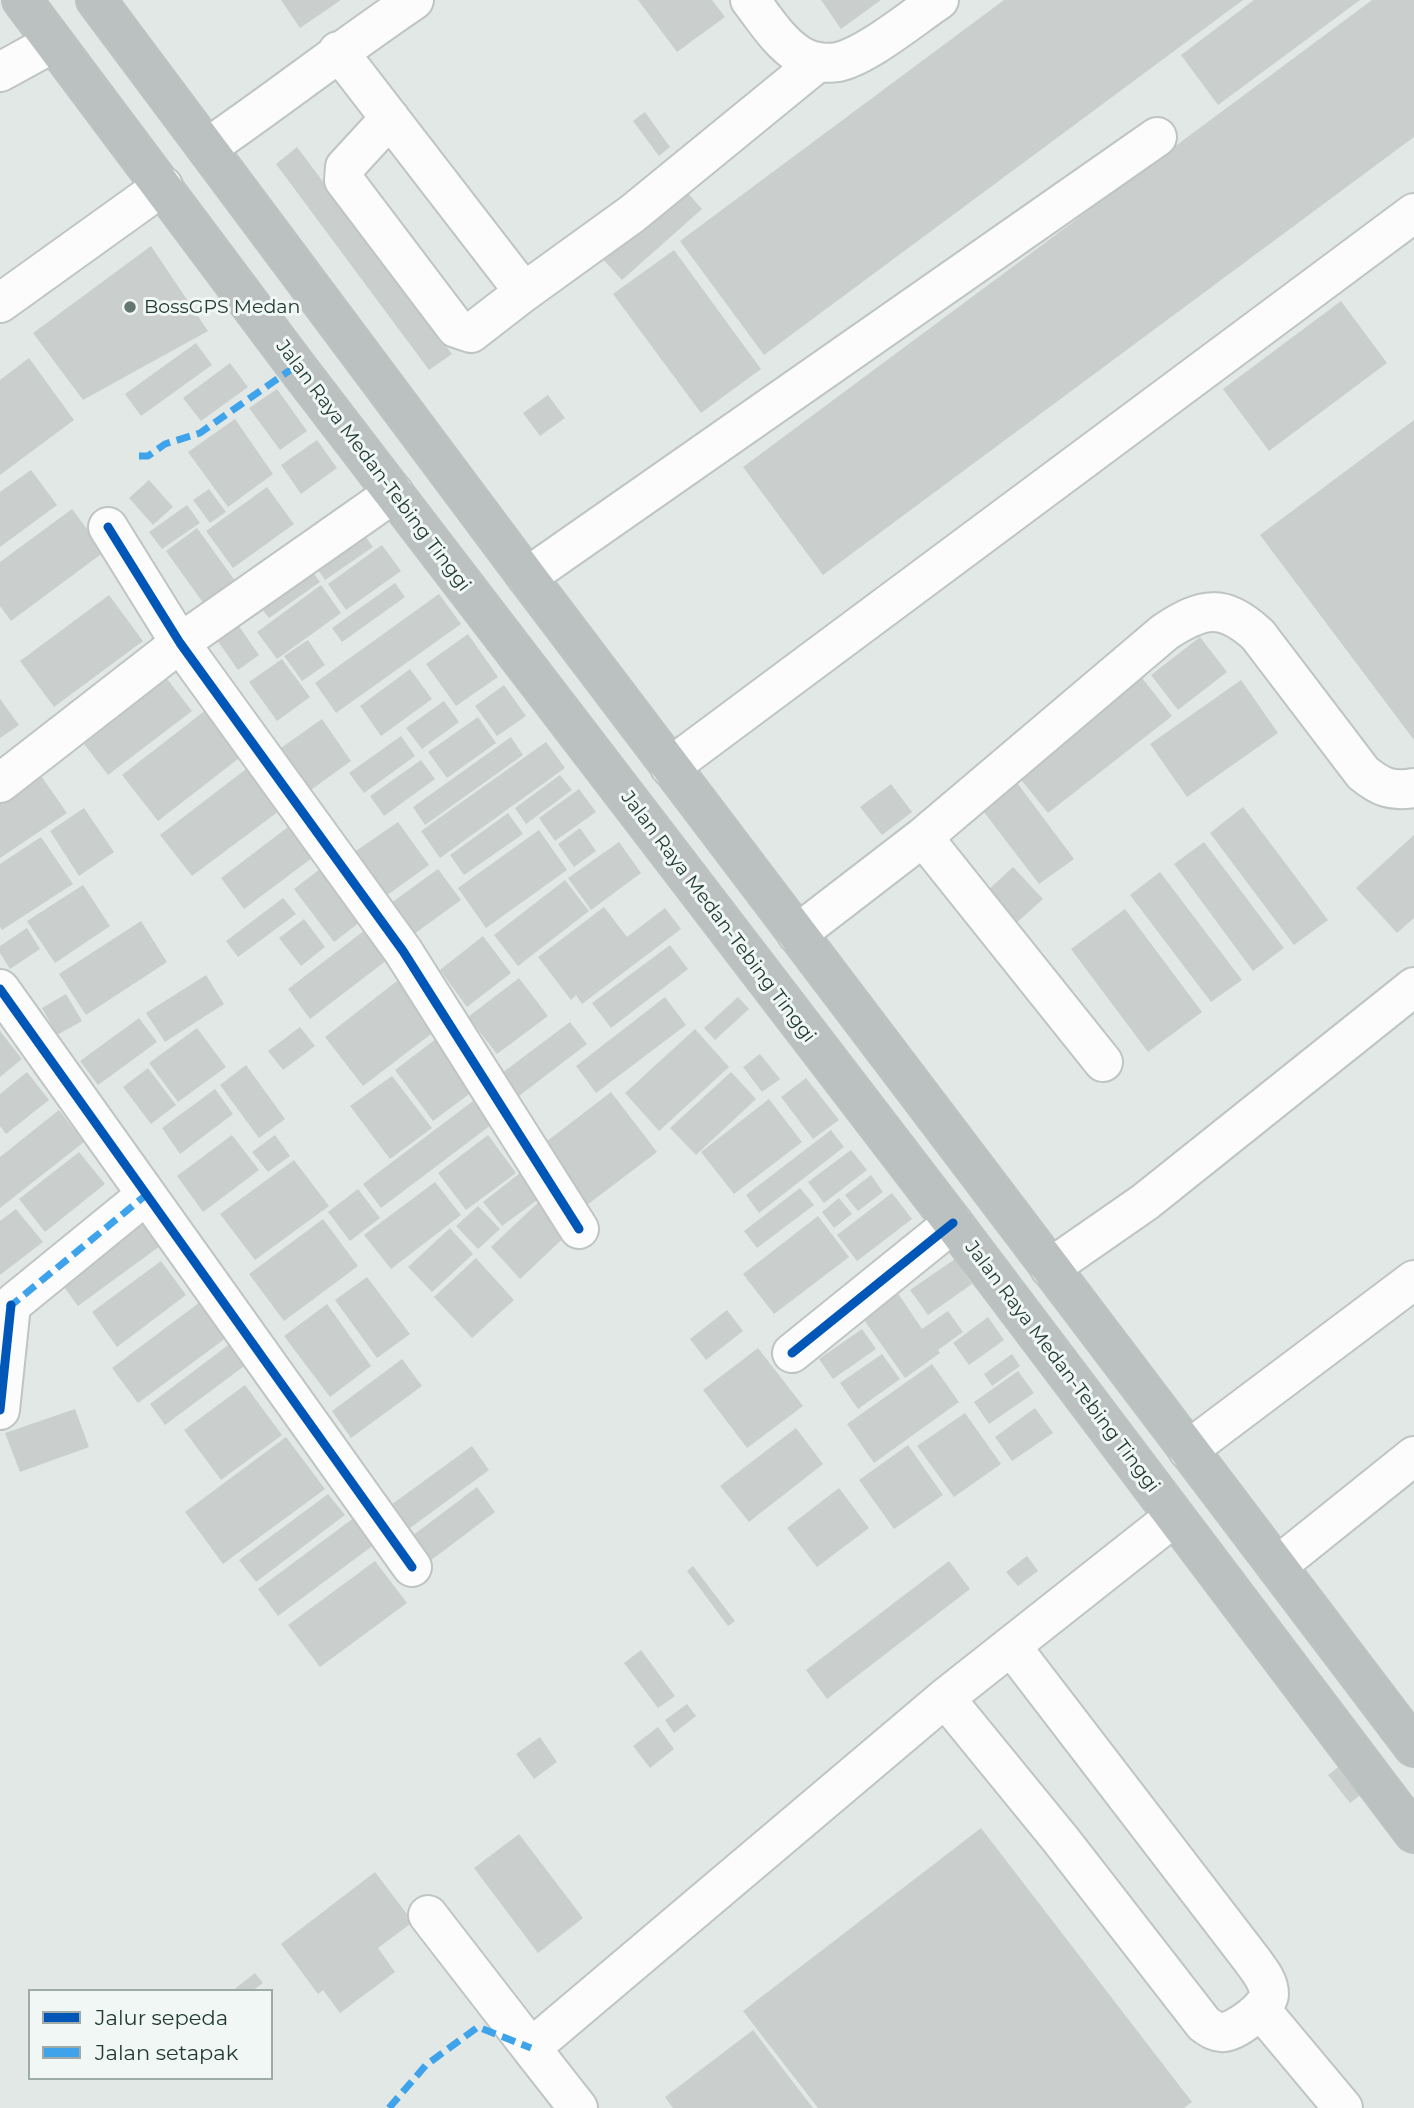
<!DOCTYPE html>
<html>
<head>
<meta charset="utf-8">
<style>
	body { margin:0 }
	#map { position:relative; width:1414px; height:2108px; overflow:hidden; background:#e2e8e5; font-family:Montserrat,sans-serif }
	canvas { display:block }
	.legend { position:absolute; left:28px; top:1989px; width:245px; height:91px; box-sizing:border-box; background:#f1f7f4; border:2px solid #9eaba7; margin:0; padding:9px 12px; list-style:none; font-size:21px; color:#223a34 }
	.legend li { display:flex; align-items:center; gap:14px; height:35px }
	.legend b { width:35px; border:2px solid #9eaba7 }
</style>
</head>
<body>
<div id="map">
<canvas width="1414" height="2108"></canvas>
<ul class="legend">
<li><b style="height:9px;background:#0057b8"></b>Jalur sepeda</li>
<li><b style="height:9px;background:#3ea3eb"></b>Jalan setapak</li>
</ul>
</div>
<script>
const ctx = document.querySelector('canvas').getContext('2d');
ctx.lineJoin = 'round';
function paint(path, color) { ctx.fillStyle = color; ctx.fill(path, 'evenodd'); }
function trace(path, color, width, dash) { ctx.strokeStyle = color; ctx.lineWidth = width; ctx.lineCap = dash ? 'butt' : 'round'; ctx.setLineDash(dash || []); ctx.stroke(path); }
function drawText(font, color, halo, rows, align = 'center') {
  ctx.font = font + ' Montserrat,sans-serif'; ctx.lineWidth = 6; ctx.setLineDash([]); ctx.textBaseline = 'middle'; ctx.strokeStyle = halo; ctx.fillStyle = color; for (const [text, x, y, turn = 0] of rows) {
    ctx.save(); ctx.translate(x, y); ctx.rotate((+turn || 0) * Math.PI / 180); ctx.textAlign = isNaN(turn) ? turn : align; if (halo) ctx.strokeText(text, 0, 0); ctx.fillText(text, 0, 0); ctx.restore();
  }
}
const building = new Path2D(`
	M 281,0 L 341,0 L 300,28 Z
	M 638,0 L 712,0 L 725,17 L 677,52 Z
	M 821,0 L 881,0 L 841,29 Z
	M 1004,0 L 1243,0 L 764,355 L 680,241 Z
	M 1254,0 L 1360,0 L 1218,105 L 1181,55 Z
	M 1372,0 L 1414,0 L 1414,137 L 823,575 L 743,467 Z
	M 645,112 L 670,147 L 659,156 L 633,121 Z
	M 297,147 L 452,354 L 429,370 L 276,164 Z
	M 679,183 L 702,209 L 622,280 L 598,254 Z
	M 151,246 L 208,331 L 83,400 L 33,333 Z
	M 674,250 L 761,369 L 701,413 L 613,294 Z
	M 1341,301 L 1387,363 L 1269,451 L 1223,389 Z
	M 196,343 L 212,365 L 141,416 L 125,394 Z
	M 29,358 L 74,420 L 0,475 L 0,380 Z
	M 230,363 L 248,387 L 201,421 L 183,398 Z
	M 277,389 L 307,431 L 280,450 L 249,408 Z
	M 548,395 L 565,418 L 540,436 L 523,413 Z
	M 235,419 L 273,474 L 228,507 L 188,452 Z
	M 1414,420 L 1414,740 L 1260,535 Z
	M 317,440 L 337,468 L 301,494 L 281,465 Z
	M 31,470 L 57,505 L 0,547 L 0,492 Z
	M 149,480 L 173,507 L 153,525 L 129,498 Z
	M 267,487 L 294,524 L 233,568 L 206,531 Z
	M 209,489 L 226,512 L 210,523 L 193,500 Z
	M 187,505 L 200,523 L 162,549 L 149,532 Z
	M 72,509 L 104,552 L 11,621 L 0,606 L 0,562 Z
	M 358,526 L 373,547 L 325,580 L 311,560 Z
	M 197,528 L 236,582 L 204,604 L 166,551 Z
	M 382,545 L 401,571 L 346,610 L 328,584 Z
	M 305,561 L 320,582 L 269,618 L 253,597 Z
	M 395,583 L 405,597 L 342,642 L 332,628 Z
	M 321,585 L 341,613 L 277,659 L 257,632 Z
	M 439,594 L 461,624 L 336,713 L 315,683 Z
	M 109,595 L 143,641 L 54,707 L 20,661 Z
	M 238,625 L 259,655 L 238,670 L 217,640 Z
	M 468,634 L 498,677 L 456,706 L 426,664 Z
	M 1200,637 L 1227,672 L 1178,710 L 1151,675 Z
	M 308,640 L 325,665 L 302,681 L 284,656 Z
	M 282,659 L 310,697 L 277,721 L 249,682 Z
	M 410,669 L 432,699 L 381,736 L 360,706 Z
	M 1139,674 L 1172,716 L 1048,813 L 1014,771 Z
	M 167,679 L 192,711 L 108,775 L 84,744 Z
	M 1241,680 L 1278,733 L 1187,797 L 1150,744 Z
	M 504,685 L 526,716 L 497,736 L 475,706 Z
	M 0,699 L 19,725 L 0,738 Z
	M 444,701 L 459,722 L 422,749 L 406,728 Z
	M 211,706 L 247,752 L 158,821 L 122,775 Z
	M 478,717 L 496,743 L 447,778 L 428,752 Z
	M 322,719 L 351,761 L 308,792 L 278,750 Z
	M 401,736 L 415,756 L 364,793 L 349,773 Z
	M 511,737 L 523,755 L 425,825 L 413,807 Z
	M 546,742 L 565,768 L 440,858 L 421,831 Z
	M 421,760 L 435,779 L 384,816 L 370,796 Z
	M 250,766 L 283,808 L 192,876 L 160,835 Z
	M 39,773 L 67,813 L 0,858 L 0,798 Z
	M 560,775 L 572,790 L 526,824 L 515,808 Z
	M 1012,776 L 1074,859 L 1039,884 L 977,803 Z
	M 891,784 L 912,812 L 882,835 L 860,807 Z
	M 579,789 L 596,812 L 555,841 L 539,818 Z
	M 1243,807 L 1328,920 L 1294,945 L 1210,833 Z
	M 84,808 L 114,852 L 79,876 L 50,831 Z
	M 508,813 L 523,834 L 464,875 L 450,855 Z
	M 398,822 L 429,865 L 379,901 L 347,857 Z
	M 288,827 L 312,858 L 244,909 L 221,878 Z
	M 580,828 L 596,851 L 574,867 L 558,844 Z
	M 539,830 L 567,870 L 486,928 L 458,888 Z
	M 1414,835 L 1414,918 L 1397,933 L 1356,888 Z
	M 41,837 L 73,884 L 2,930 L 0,927 L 0,864 Z
	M 619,842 L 641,873 L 591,910 L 568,878 Z
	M 1204,842 L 1284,948 L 1253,971 L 1174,864 Z
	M 1013,867 L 1043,899 L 1013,926 L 984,894 Z
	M 320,869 L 360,922 L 334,942 L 294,889 Z
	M 438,869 L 461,900 L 414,934 L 391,903 Z
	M 1160,872 L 1242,980 L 1211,1002 L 1130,895 Z
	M 565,880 L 589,911 L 518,966 L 494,935 Z
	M 83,885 L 110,926 L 55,963 L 27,921 Z
	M 283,898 L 296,914 L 238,957 L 226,941 Z
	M 604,907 L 627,937 L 665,908 L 681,929 L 582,1004 L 576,995 L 571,1000 L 538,957 Z
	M 1125,909 L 1202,1012 L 1148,1052 L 1071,949 Z
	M 304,919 L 325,947 L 301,966 L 279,938 Z
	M 141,921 L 167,962 L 86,1015 L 59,974 Z
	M 27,928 L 40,949 L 10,969 L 0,953 L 0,946 Z
	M 365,930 L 387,960 L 310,1019 L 288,989 Z
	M 483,936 L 511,973 L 467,1007 L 440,970 Z
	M 670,945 L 688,969 L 611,1028 L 592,1003 Z
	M 206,975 L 224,1004 L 165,1042 L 146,1013 Z
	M 519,978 L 548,1016 L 497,1054 L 468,1017 Z
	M 397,981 L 435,1031 L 363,1086 L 325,1037 Z
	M 66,994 L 82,1021 L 57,1035 L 42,1008 Z
	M 665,997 L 686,1025 L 596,1093 L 576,1066 Z
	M 738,997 L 749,1009 L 715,1040 L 704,1028 Z
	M 139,1018 L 157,1042 L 98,1085 L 80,1061 Z
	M 570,1022 L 587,1044 L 515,1099 L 498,1076 Z
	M 300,1027 L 315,1046 L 283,1070 L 268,1051 Z
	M 197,1028 L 226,1067 L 178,1102 L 149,1063 Z
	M 695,1029 L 729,1067 L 659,1131 L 625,1093 Z
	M 0,1031 L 22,1059 L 0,1077 Z
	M 441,1035 L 480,1086 L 433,1121 L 395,1070 Z
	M 760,1054 L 780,1079 L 762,1092 L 743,1067 Z
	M 246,1065 L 285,1119 L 259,1138 L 220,1085 Z
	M 148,1068 L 176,1105 L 151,1124 L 123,1087 Z
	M 27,1072 L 49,1100 L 6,1134 L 0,1126 L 0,1094 Z
	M 731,1072 L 756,1099 L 696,1155 L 670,1128 Z
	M 392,1076 L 432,1128 L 390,1159 L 350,1106 Z
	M 806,1078 L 839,1120 L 813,1139 L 781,1097 Z
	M 215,1089 L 233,1114 L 180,1154 L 162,1128 Z
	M 611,1092 L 657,1152 L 587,1205 L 542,1145 Z
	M 769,1099 L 802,1142 L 734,1194 L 701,1152 Z
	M 473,1101 L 491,1125 L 381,1208 L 363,1184 Z
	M 59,1110 L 84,1142 L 0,1208 L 0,1157 Z
	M 831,1130 L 844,1147 L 759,1213 L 746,1195 Z
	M 232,1135 L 259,1170 L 203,1212 L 177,1176 Z
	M 275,1135 L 290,1156 L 268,1172 L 252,1152 Z
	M 488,1135 L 516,1173 L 466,1210 L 438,1173 Z
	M 851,1150 L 867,1170 L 824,1203 L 808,1182 Z
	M 79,1152 L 105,1184 L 45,1232 L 19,1199 Z
	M 294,1160 L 329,1206 L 255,1260 L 220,1214 Z
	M 520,1173 L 540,1198 L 502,1226 L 483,1202 Z
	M 871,1175 L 883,1192 L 858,1211 L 845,1195 Z
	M 435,1182 L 461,1215 L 391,1269 L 364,1235 Z
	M 800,1188 L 814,1205 L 757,1248 L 744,1231 Z
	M 358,1189 L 380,1218 L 350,1241 L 328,1212 Z
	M 892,1193 L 912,1219 L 857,1261 L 837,1235 Z
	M 543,1198 L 572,1230 L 520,1279 L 491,1247 Z
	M 839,1198 L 852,1214 L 834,1228 L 822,1212 Z
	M 478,1206 L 500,1229 L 478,1249 L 456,1226 Z
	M 16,1209 L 43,1242 L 0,1275 L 0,1221 Z
	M 136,1214 L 160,1246 L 78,1306 L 55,1275 Z
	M 818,1216 L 849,1257 L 774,1314 L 743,1274 Z
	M 323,1219 L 358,1266 L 284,1321 L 249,1274 Z
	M 450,1228 L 473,1254 L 432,1292 L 408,1267 Z
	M 476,1258 L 514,1300 L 472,1338 L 434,1297 Z
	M 955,1259 L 972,1284 L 928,1315 L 910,1290 Z
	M 161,1261 L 186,1295 L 117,1347 L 92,1312 Z
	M 367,1277 L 410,1334 L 377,1358 L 335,1300 Z
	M 897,1292 L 922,1329 L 948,1311 L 963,1332 L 938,1350 L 940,1353 L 905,1378 L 862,1317 Z
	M 204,1299 L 230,1335 L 138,1403 L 112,1368 Z
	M 327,1304 L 371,1366 L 330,1397 L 284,1336 Z
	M 727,1310 L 743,1331 L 706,1360 L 690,1339 Z
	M 988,1317 L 1004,1340 L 969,1365 L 953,1343 Z
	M 862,1329 L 876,1349 L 833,1379 L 819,1359 Z
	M 231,1343 L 247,1364 L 165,1425 L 150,1404 Z
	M 758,1348 L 803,1406 L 747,1448 L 703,1390 Z
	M 882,1354 L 900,1379 L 858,1409 L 840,1383 Z
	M 1012,1354 L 1020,1366 L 992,1386 L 984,1374 Z
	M 402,1359 L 422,1386 L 351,1438 L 332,1411 Z
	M 932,1364 L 959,1402 L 874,1463 L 847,1424 Z
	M 1018,1371 L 1034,1393 L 989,1424 L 974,1402 Z
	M 245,1385 L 282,1435 L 221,1480 L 184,1430 Z
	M 1035,1408 L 1053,1433 L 1012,1461 L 995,1437 Z
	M 75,1409 L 89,1447 L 20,1472 L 5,1433 Z
	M 965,1413 L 1001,1464 L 954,1497 L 917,1446 Z
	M 796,1428 L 823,1464 L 749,1522 L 720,1486 Z
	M 286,1437 L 325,1489 L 223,1564 L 185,1512 Z
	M 908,1445 L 943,1495 L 894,1529 L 859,1480 Z
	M 472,1446 L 489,1470 L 402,1534 L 384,1510 Z
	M 477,1487 L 495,1512 L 430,1561 L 412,1536 Z
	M 839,1488 L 869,1528 L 817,1567 L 787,1528 Z
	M 328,1494 L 345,1515 L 256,1582 L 239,1560 Z
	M 355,1517 L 375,1544 L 278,1616 L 258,1589 Z
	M 1027,1556 L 1038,1571 L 1018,1586 L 1006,1572 Z
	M 375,1561 L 407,1603 L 320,1667 L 288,1625 Z
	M 949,1561 L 970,1589 L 827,1699 L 806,1670 Z
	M 693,1566 L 735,1621 L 728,1626 L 687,1571 Z
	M 641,1650 L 675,1696 L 658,1708 L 624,1663 Z
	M 687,1704 L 696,1716 L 674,1733 L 665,1720 Z
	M 658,1727 L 674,1749 L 650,1768 L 633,1746 Z
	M 540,1737 L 557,1762 L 534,1779 L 516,1754 Z
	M 1346,1761 L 1367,1790 L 1350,1803 L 1328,1775 Z
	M 981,1828 L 1192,2102 L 1184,2108 L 818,2108 L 743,2011 Z
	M 519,1834 L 583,1918 L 538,1953 L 474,1868 Z
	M 375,1872 L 413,1922 L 378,1948 L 395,1972 L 340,2013 L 323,1990 L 318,1994 L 281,1944 Z
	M 255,1973 L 263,1983 L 252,1991 L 232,1991 Z
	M 753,2030 L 813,2108 L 673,2108 L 665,2097 Z`);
const minor = new Path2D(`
	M 750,0 C 765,19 779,43 801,56 C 811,62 826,64 838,62 C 868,55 912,18 939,0
	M 338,51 L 524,292 L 632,214 L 818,62
	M 0,72 L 53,43
	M 390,118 L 345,167 L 344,180 L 456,328 L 471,333 L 524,292
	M 207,148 C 277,100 343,48 414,0
	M 0,303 L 163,186
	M 108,527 L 180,643 L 403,951 L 579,1229
	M 527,577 L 1157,137
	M 670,767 L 1414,213
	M 0,783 L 180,643 L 394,493
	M 923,837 L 1103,1062
	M 797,934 L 923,837 L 1165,632 C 1203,607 1223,603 1258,635 L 1363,773 C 1380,787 1392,792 1414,788
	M 0,989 L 412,1567
	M 1050,1268 L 1145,1202 L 1414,987
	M 0,1314 L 146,1195
	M 792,1353 L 953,1223
	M 0,1410 L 11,1305
	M 1188,1450 L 1414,1280
	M 1277,1566 L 1414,1456
	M 945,1698 L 1061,1840 L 1204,2024 C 1210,2028 1216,2033 1224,2032 C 1236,2031 1269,2007 1269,1994 C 1269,1981 1259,1970 1252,1960 L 1011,1646
	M 428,1915 L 531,2048
	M 1261,2010 L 1343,2108
	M 578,2108 L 531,2048 L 945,1698 L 1174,1517`);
const highway = new Path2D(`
	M 22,0 L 296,366 L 953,1223 L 1414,1833
	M 96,0 L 527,577 L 1414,1747`);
const quiet = new Path2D(`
	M 139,456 L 148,456 L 165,444 L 200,433 L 296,366
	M 8,1308 L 146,1195
	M 389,2108 L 426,2065 L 478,2027 L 531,2048`);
const cycleway = new Path2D(`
	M 108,527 L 180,643 L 403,951 L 579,1229
	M 0,989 L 412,1567
	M 792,1353 L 953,1223
	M 0,1410 L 11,1305`);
const markers = [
	[130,307,7,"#657772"]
];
const poiNames = [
	["BossGPS Medan",144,307]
];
const streetNames = [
	["Jalan Raya Medan-Tebing Tinggi",373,466,53],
	["Jalan Raya Medan-Tebing Tinggi",718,917,53],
	["Jalan Raya Medan-Tebing Tinggi",1062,1367,53]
];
paint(building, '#cacfcd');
trace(minor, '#bfc5c2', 42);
trace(highway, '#bcc4c1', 42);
trace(minor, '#fbfcfb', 38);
trace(highway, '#bac1c0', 38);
trace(quiet, '#3ea3eb', 7, [14, 7]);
trace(cycleway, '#0057b8', 9);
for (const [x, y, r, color] of markers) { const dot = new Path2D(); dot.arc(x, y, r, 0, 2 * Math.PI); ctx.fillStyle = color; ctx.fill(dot); trace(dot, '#f1f7f4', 2.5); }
drawText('19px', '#223a34', '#f1f7f4', poiNames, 'left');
drawText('19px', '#223a34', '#f1f7f4', streetNames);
</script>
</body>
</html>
